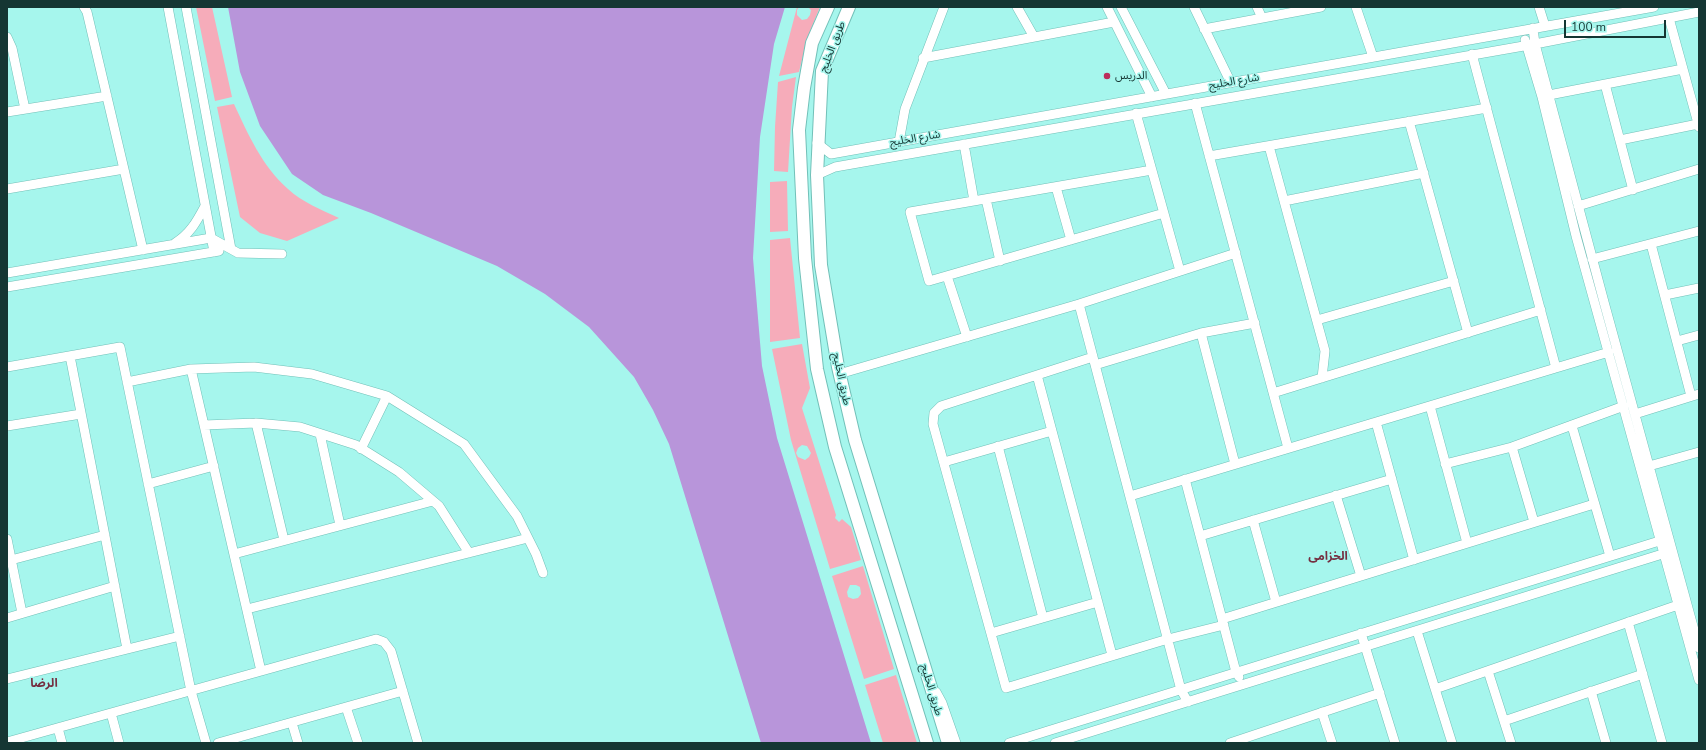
<!DOCTYPE html>
<html>
<head>
<meta charset="utf-8">
<style>
	body { margin:0 }
	#map { position:relative; width:1706px; height:750px; overflow:hidden; background:#a6f6ed; font-family:"Nunito Sans",sans-serif }
	canvas { display:block }
	.frame { position:absolute; inset:0; border:8px solid #153633; pointer-events:none }
	.scale { position:absolute; left:1564px; top:20px; width:102px; height:18px; box-sizing:border-box; border:2px solid #153633; border-top:0; padding-left:5px; font-size:12px; line-height:14px; white-space:nowrap; color:#153633; -webkit-text-stroke:3px #a6f6ed; paint-order:stroke }
</style>
</head>
<body>
<div id="map">
<canvas width="1706" height="750"></canvas>
<div class="frame"></div>
<div class="scale">100 m</div>
</div>
<script>
const ctx = document.querySelector('canvas').getContext('2d');
ctx.lineJoin = 'round';
function paint(path, color) { ctx.fillStyle = color; ctx.fill(path, 'evenodd'); }
function trace(path, color, width, dash) { ctx.strokeStyle = color; ctx.lineWidth = width; ctx.lineCap = dash ? 'butt' : 'round'; ctx.setLineDash(dash || []); ctx.stroke(path); }
function drawText(font, color, halo, rows, align = 'center') {
  ctx.font = font + ' "Nunito Sans","Noto Sans Arabic",sans-serif'; ctx.lineWidth = 3; ctx.setLineDash([]); ctx.textBaseline = 'middle'; ctx.strokeStyle = halo; ctx.fillStyle = color; for (const [text, x, y, turn = 0] of rows) {
    ctx.save(); ctx.translate(x, y); ctx.rotate((+turn || 0) * Math.PI / 180); ctx.textAlign = isNaN(turn) ? turn : align; if (halo) ctx.strokeText(text, 0, 0); ctx.fillText(text, 0, 0); ctx.restore();
  }
}
const green = new Path2D(`
	M 196,7 L 212,7 L 232,97 L 215,101 Z
	M 797,7 L 799,7 L 797,10 L 797,15 L 802,20 L 807,19 L 810,15 L 811,10 L 808,7 L 820,7 L 807,39 L 799,72 L 779,76 Z
	M 796,77 L 792,107 L 788,172 L 774,171 L 775,127 L 778,82 Z
	M 234,104 C 248,134 262,166 288,189 C 302,202 322,210 339,218 L 287,241 L 260,233 L 240,217 L 217,107 Z
	M 787,181 L 788,231 L 770,232 L 770,182 Z
	M 790,238 L 800,338 L 770,342 L 770,240 Z
	M 802,344 L 810,388 L 802,408 L 836,515 L 835,518 L 839,522 L 842,519 L 851,527 L 861,560 L 830,569 L 791,440 L 772,349 ZM 802,445 L 807,446 L 811,453 L 809,457 L 805,460 L 798,457 L 796,453 L 798,448 Z
	M 863,566 L 894,669 L 864,679 L 832,576 ZM 850,585 L 856,585 L 860,587 L 861,594 L 858,598 L 853,599 L 848,597 L 847,592 Z
	M 896,675 L 917,743 L 883,743 L 865,685 Z`);
const water = new Path2D(`
	M 228,7 L 785,7 L 774,44 L 760,137 L 753,258 L 762,366 L 777,438 L 871,743 L 761,743 L 669,444 L 653,410 L 634,377 L 589,327 L 545,294 L 497,266 L 371,213 L 323,195 L 292,174 L 260,126 L 240,72 Z`);
const minor = new Path2D(`
	M 84,7 L 87,12 L 143,250
	M 168,7 L 214,252
	M 186,7 L 231,249
	M 1017,7 L 1034,37
	M 1107,7 L 1152,97
	M 1121,7 L 1166,94
	M 1194,7 L 1231,83
	M 1257,7 L 1262,18
	M 1356,7 L 1373,57
	M 1539,7 L 1545,26
	M 1669,18 L 1699,127
	M 1533,28 L 1535,44 L 1604,302 L 1699,648
	M 1204,29 L 1321,7
	M 7,37 L 12,48 L 25,109
	M 1525,40 L 1542,97 L 1576,236 L 1699,680
	M 1472,54 L 1556,368
	M 923,58 L 1114,22
	M 1605,84 L 1633,190
	M 1549,95 L 1683,69
	M 1195,103 L 1288,448
	M 7,112 L 107,96
	M 1136,113 L 1180,271
	M 1409,121 L 1468,333
	M 1620,140 L 1698,124
	M 899,142 L 905,109 L 944,7
	M 817,143 L 831,154 L 1654,7
	M 964,144 L 974,201
	M 1269,146 L 1325,351 L 1322,378
	M 1209,156 L 1487,108
	M 1152,170 L 910,212 L 929,281 L 1164,213
	M 817,175 L 835,167 L 1535,44 L 1699,12
	M 1056,187 L 1071,240
	M 7,189 L 124,169
	M 986,199 L 1000,261
	M 1284,201 L 1424,173
	M 1578,206 L 1699,169
	M 175,243 C 190,234 197,221 205,206
	M 1651,244 L 1691,396
	M 1592,259 L 1699,231
	M 7,273 L 211,238 L 238,253 L 282,254
	M 947,276 L 967,337
	M 7,287 L 219,251
	M 1665,295 L 1699,288
	M 1079,304 L 1181,690 L 1188,702
	M 1317,320 L 1454,281
	M 1201,333 L 1255,323
	M 1677,341 L 1699,335
	M 70,356 L 127,649
	M 1093,357 L 941,406 L 934,413 L 933,424 L 1006,688 L 1168,639 L 1224,625
	M 1095,365 L 1201,333 L 1235,464
	M 7,367 L 120,347 L 191,691 L 206,743
	M 191,369 L 254,367 L 312,374 L 387,396 L 464,444 L 517,516 L 536,554 L 543,573
	M 839,374 L 1079,304 L 1236,253
	M 1037,375 L 1112,655
	M 127,382 L 191,369 L 261,671
	M 1273,393 L 1541,310
	M 1430,406 L 1467,543
	M 1635,414 L 1699,394
	M 1376,422 L 1414,560
	M 256,423 L 284,540
	M 204,425 L 256,423 L 300,427 L 356,445 L 399,472 L 439,506 L 469,553
	M 7,426 L 81,414
	M 1572,426 L 1610,556
	M 320,434 L 340,525
	M 998,446 L 1043,618
	M 1512,447 L 1534,522
	M 361,449 L 387,396
	M 944,462 L 1052,431
	M 1445,464 L 1512,447 L 1624,406
	M 1649,466 L 1699,452
	M 1185,479 L 1236,672 L 1239,677
	M 148,484 L 214,466
	M 1336,495 L 1361,576
	M 1130,496 L 1609,352
	M 1253,520 L 1276,602
	M 1200,536 L 1392,479
	M 7,539 L 22,613
	M 234,554 L 433,501
	M 11,560 L 105,535
	M 247,609 L 528,538
	M 7,618 L 115,586
	M 1222,619 L 1594,504
	M 1628,622 L 1662,743
	M 1417,631 L 1452,743
	M 991,633 L 1098,602
	M 1361,633 L 1395,743
	M 1488,671 L 1511,743
	M 7,679 L 180,636
	M 1435,689 L 1678,605
	M 1591,691 L 1606,743
	M 936,692 L 942,703 L 956,743
	M 346,707 L 358,743
	M 1322,712 L 1332,743
	M 111,713 L 119,743
	M 1504,721 L 1643,674
	M 292,723 L 298,743
	M 58,728 L 62,743
	M 7,742 L 376,639 L 384,642 L 391,651 L 418,743
	M 218,743 L 403,691
	M 1009,743 L 1669,538
	M 1055,743 L 1672,551
	M 1230,743 L 1380,693`);
const major = new Path2D(`
	M 828,7 L 812,43 L 804,88 L 799,130 L 805,258 L 817,369 L 835,447 L 927,743
	M 849,7 L 822,71 L 817,175 L 821,265 L 838,367 L 855,440 L 948,743`);
const markers = [
	[1107,76,4,"#bb2d5b"]
];
const streetNames = [
	["طريق الخليج",833,47,-69],
	["شارع الخليج",1234,82,-10],
	["شارع الخليج",915,139,-10],
	["طريق الخليج",841,379,78],
	["طريق الخليج",931,690,73]
];
const poiNames = [
	["الدريس",1115,76]
];
const neighbourhoodNames = [
	["الخزامى",1328,557],
	["الرضا",44,684]
];
paint(green, '#f6acba');
paint(water, '#b895da');
trace(minor, '#72c0b8', 10);
trace(major, '#72c0b8', 14);
trace(minor, '#fff', 9);
trace(major, '#fff', 12);
for (const [x, y, r, color] of markers) { const dot = new Path2D(); dot.arc(x, y, r, 0, 2 * Math.PI); ctx.fillStyle = color; ctx.fill(dot); trace(dot, '#a6f6ed', 1.5); }
drawText('11px', '#153633', '#a6f6ed', streetNames);
drawText('11px', '#153633', '#a6f6ed', poiNames, 'left');
drawText('bold 12px', '#752f41', '#a6f6ed', neighbourhoodNames);
</script>
</body>
</html>
